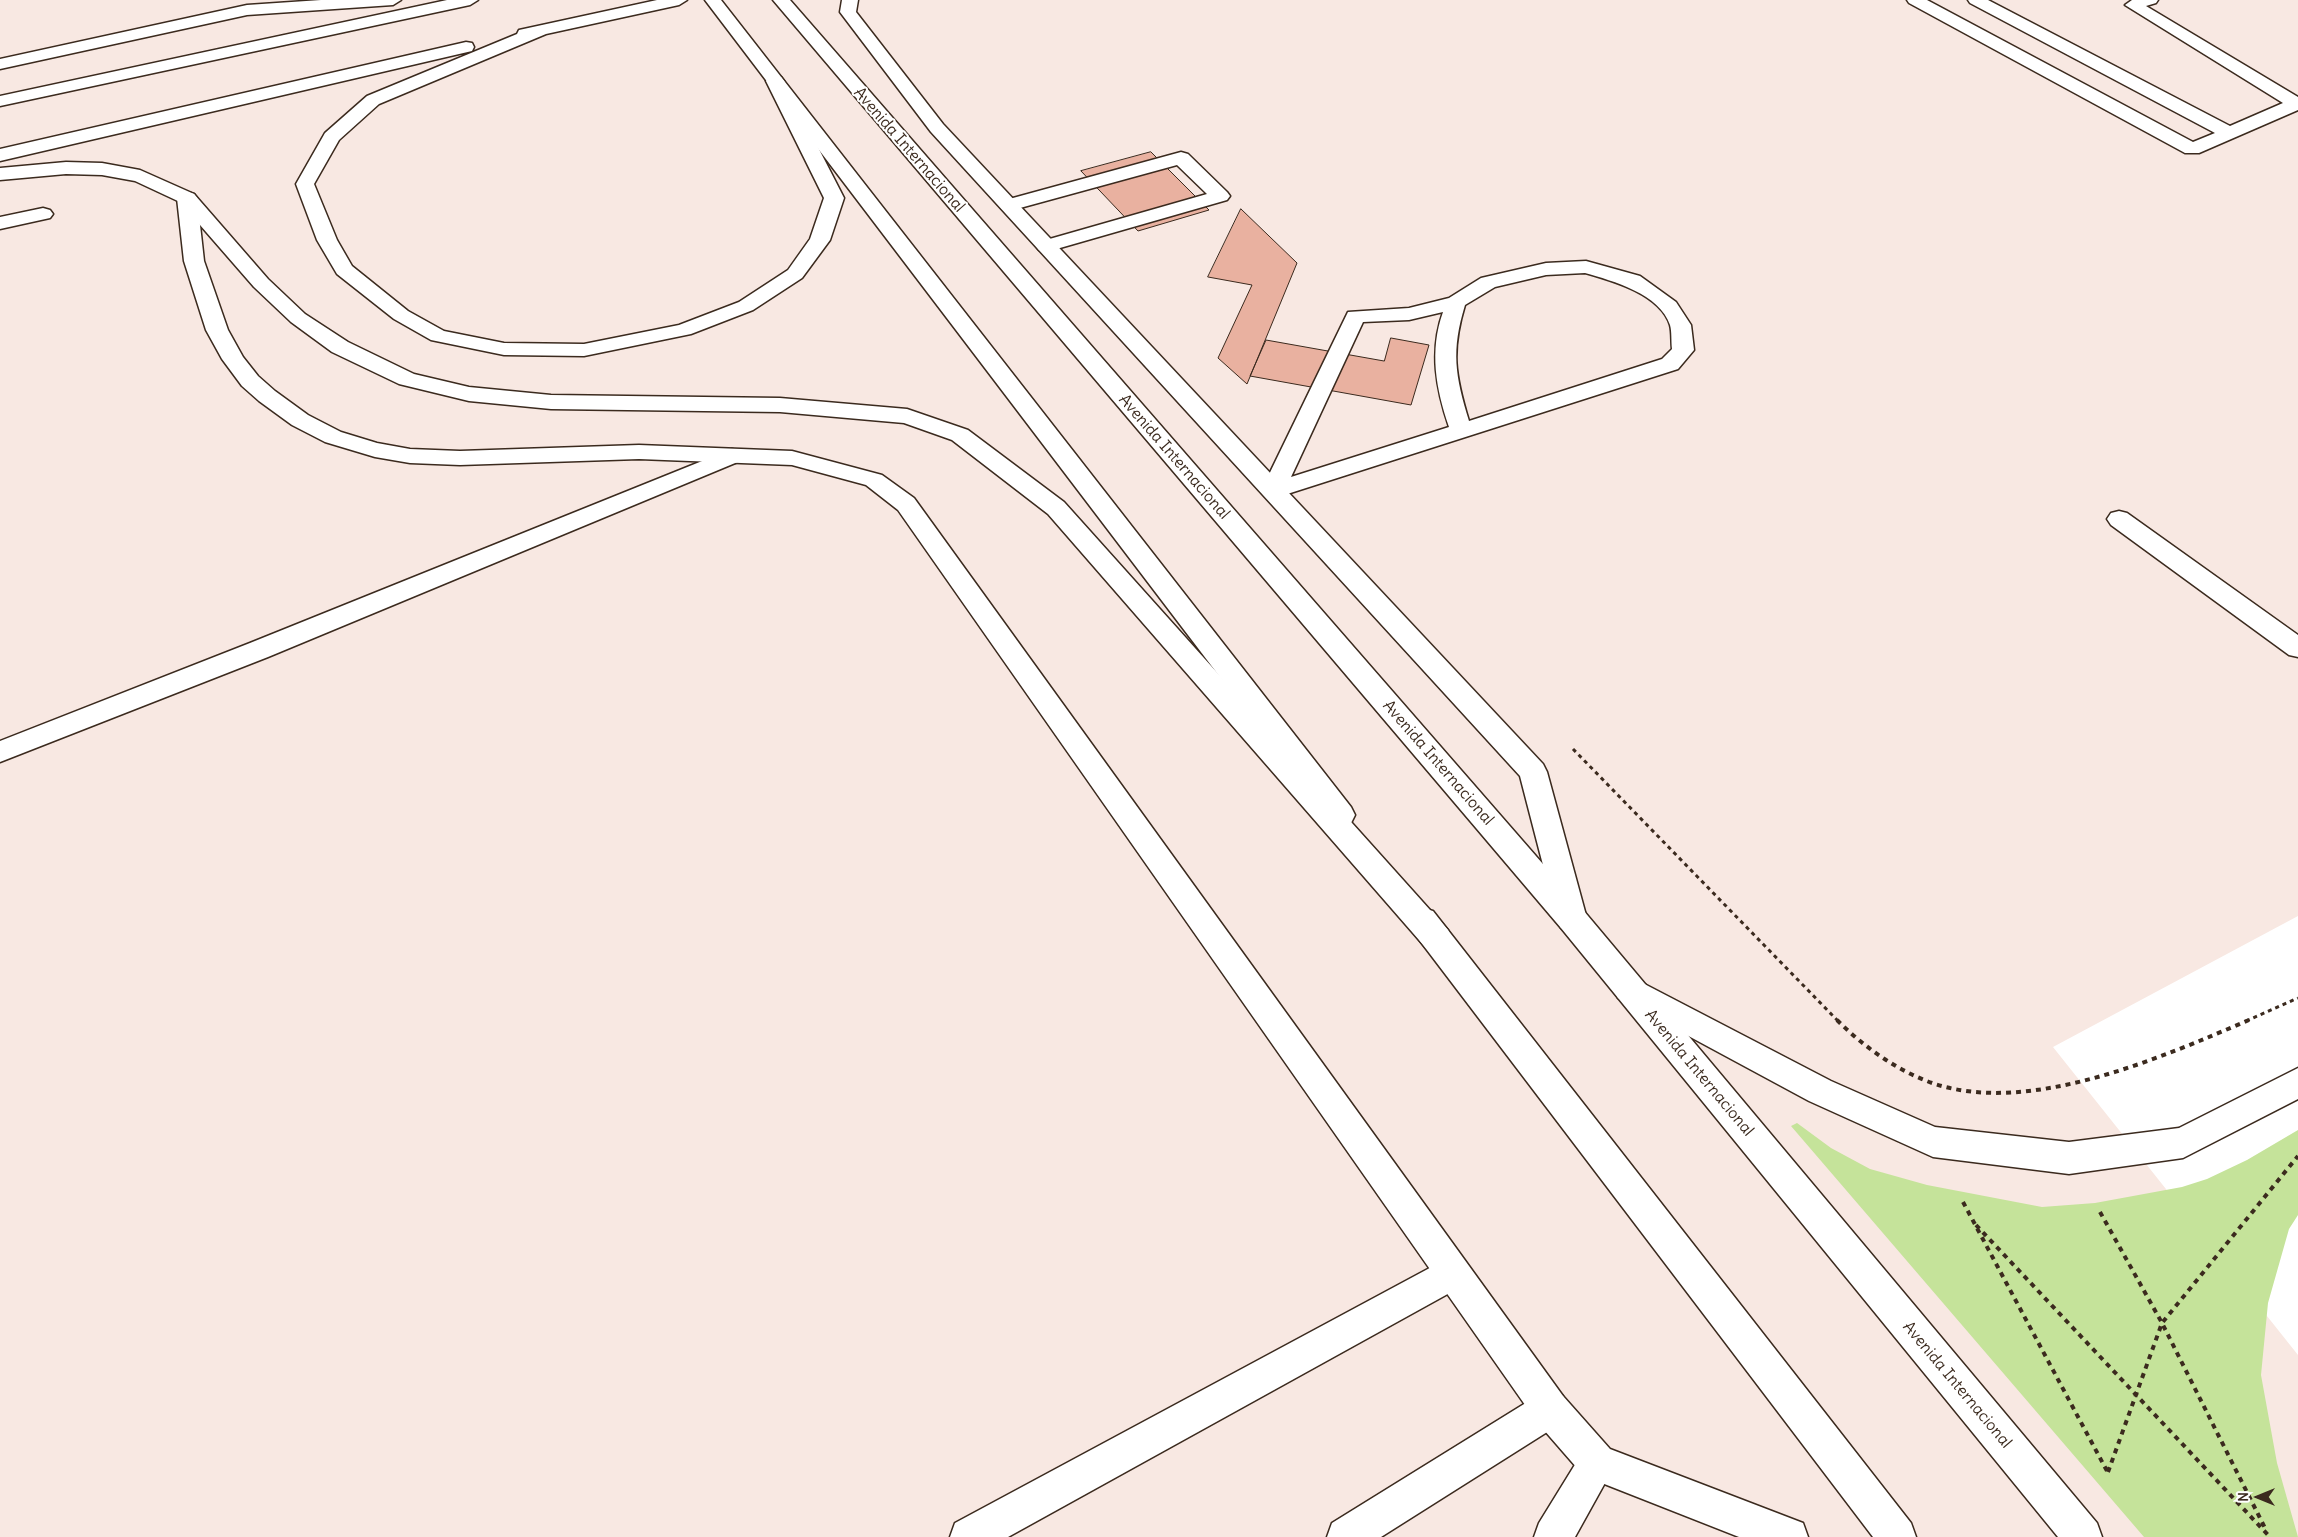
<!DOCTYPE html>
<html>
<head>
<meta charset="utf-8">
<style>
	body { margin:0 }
	#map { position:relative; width:2298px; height:1537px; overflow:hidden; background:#fff; font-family:Delius,sans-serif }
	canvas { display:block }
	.north { position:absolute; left:2233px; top:1472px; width:50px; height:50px; -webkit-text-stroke:4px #fff; paint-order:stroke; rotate:270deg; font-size:14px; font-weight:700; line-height:20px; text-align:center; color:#3b2a1e }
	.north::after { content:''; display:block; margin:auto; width:18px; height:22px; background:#3b2a1e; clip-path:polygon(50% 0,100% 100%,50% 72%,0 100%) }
</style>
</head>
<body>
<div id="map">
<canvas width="2298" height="1537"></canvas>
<div class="north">N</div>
</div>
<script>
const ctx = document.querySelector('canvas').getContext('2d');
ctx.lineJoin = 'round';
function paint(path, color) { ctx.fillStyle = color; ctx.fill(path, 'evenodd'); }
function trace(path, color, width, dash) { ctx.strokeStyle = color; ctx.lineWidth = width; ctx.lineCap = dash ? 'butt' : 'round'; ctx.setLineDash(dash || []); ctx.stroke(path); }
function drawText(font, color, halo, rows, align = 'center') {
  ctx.font = font + ' Delius,sans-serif'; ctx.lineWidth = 4; ctx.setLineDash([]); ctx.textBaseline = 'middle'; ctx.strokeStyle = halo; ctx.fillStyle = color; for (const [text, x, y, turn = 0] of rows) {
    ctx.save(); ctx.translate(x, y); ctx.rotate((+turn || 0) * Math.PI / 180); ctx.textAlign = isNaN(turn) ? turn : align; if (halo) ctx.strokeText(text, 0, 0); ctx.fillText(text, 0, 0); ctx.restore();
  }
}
const built = new Path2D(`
	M 0,0 L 2298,0 L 2298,916 L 2053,1047 L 2298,1355 L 2298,1537 L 0,1537 Z`);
const green = new Path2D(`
	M 1797,1123 L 1831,1148 L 1870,1169 L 1927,1185 L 2042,1207 L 2095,1203 L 2182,1187 L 2207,1179 L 2247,1160 L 2298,1130 L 2298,1215 L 2289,1229 L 2268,1303 L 2261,1375 L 2277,1463 L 2298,1537 L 2144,1537 L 1791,1126 Z`);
const building = new Path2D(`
	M 1151,152 L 1209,210 L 1138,231 L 1081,171 Z
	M 1241,209 L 1297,263 L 1247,384 L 1218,358 L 1252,285 L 1208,277 Z
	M 1391,338 L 1429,345 L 1411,405 L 1250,376 L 1266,340 L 1384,361 Z`);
const pathFar1 = new Path2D(`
	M 1573,749 L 1838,1021
	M 2246,1021 L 2298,998`);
const path = new Path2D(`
	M 1837,1020 C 1864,1047 1897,1071 1935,1084 C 2031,1115 2160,1058 2249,1020
	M 1963,1202 L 2107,1471
	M 2100,1212 L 2162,1323 L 2266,1530
	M 1976,1225 L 2270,1537
	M 2108,1472 L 2162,1323 L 2298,1156`);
const service = new Path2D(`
	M 1907,0 L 1927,0 L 2193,142 L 2215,133 L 1970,3 L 1968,0 L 1988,0 L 2230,126 L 2283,103 L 2125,5 L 2132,0 L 2158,0 L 2156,3 L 2146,6 L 2298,97 L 2298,110 L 2199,153 L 2185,153 L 1909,3 Z
	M 1181,152 L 1188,154 L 1227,192 L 1230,196 L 1227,200 L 1046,252 L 1039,250 L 1036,246 L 1039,242 L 1207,194 L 1177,165 L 1009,211 L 1002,209 L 999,205 L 1002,201 Z
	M 43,208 L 50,210 L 53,214 L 50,218 L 0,229 L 0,217 Z
	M 1586,261 L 1640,276 L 1676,302 L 1691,325 L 1694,350 L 1678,369 L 1281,496 L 1273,499 L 1265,496 L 1261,491 L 1348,312 L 1409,308 L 1449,298 L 1481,278 L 1546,263 ZM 1585,273 C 1613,281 1660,294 1670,325 C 1672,332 1671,341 1672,349 L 1662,359 L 1469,421 C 1455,375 1451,351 1465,305 L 1495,287 L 1546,275 ZM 1443,312 C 1429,351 1436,389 1449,427 L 1291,477 L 1363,322 L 1409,320 Z
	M 732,449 L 740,451 L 743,456 L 740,461 L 268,657 L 0,762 L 0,741 L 250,643 Z
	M 2119,511 L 2127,513 L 2298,635 L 2298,657 L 2289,655 L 2111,525 L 2107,519 L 2111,513 Z
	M 1452,1256 L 1464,1261 L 1469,1273 L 1464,1285 L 1008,1537 L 950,1537 L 955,1523 Z
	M 1550,1391 L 1563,1396 L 1568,1409 L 1563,1422 L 1381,1537 L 1327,1537 L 1332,1523 L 1537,1396 Z
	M 1597,1444 L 1610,1450 L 1616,1463 L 1575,1537 L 1534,1537 L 1539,1523 L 1584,1450 Z`);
const minor = new Path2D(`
	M 187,192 L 194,194 L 197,198 L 204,261 L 228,330 L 243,357 L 258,376 L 275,391 L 308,415 L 341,432 L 377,443 L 410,449 L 460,451 L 639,445 L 792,451 L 882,475 L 914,498 L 1563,1396 L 1610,1449 L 1803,1523 L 1808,1537 L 1739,1537 L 1584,1476 L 1537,1422 L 898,510 L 866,485 L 792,465 L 639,459 L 460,465 L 410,463 L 375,457 L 325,442 L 292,425 L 259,401 L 242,386 L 222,359 L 206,330 L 184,261 L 177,198 L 180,194 Z`);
const secondary = new Path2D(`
	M 321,0 L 401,0 L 393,5 L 247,15 L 0,69 L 0,59 L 247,5 Z`);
const primary = new Path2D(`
	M 705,0 L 721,0 L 1351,807 L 1355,815 L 1351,823 L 1341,826 L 1331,823 Z
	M 773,0 L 790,0 L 1583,910 L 2097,1523 L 2102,1537 L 2058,1537 L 1561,928 Z
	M 1422,908 L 1433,911 L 1911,1523 L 1916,1537 L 1873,1537 L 1411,929 L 1407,920 L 1411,911 Z`);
const trunk = new Path2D(`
	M 447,0 L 478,0 L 470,5 L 0,106 L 0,96 Z
	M 657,0 L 687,0 L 679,5 L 546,34 L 379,104 L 339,140 L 314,184 L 337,240 L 352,266 L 408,311 L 444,331 L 504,343 L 584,344 L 679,325 L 739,302 L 788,270 L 810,239 L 824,198 L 766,81 L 769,77 L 781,77 L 784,81 L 844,198 L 830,240 L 802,278 L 753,310 L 691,334 L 584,356 L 504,355 L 431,340 L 394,319 L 337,274 L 317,240 L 296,184 L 325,133 L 367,96 L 517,34 L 519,30 Z
	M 842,0 L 858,0 L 856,12 L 943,124 L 1543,764 L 1547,772 L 1587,919 L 1583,928 L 1572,931 L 1561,928 L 1557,919 L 1520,776 L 931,132 L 840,12 Z
	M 466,42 L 472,43 L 474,47 L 472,51 L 0,161 L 0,149 Z
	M 66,162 L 102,163 L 140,170 L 194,194 L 268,279 L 305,314 L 348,342 L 414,374 L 469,387 L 551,395 L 780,398 L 907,409 L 968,430 L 1064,502 L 1448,930 L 1452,939 L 1448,948 L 1437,952 L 1426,948 L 1048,514 L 952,440 L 904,423 L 780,412 L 551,409 L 469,401 L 399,384 L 332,352 L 291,322 L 254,287 L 180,202 L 135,181 L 102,175 L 66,174 L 0,180 L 0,168 Z
	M 1629,976 L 1831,1081 L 1935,1127 L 2069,1142 L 2179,1128 L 2298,1068 L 2298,1099 L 2183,1158 L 2069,1174 L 1933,1157 L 1809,1101 L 1618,998 L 1614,989 L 1618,980 Z`);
const streetNames = [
	["Avenida Internacional",909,150,49],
	["Avenida Internacional",1174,457,49],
	["Avenida Internacional",1438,763,49],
	["Avenida Internacional",1699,1073,50],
	["Avenida Internacional",1957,1385,50]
];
paint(built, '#f8e8e2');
paint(green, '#c5e39a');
paint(building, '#e9b1a0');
trace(building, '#3b2a1e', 1);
trace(service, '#3b2a1e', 3);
trace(minor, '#3b2a1e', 3);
trace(secondary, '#3b2a1e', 3);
trace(primary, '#3b2a1e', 3);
trace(trunk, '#3b2a1e', 3);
trace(pathFar1, '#3b2a1e', 3, [4, 4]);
trace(path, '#3b2a1e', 4, [5, 5]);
paint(service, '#fff');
paint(minor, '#fff');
paint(secondary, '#fff');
paint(primary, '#fff');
paint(trunk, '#fff');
drawText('16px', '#3b2a1e', '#fff', streetNames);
</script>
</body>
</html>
